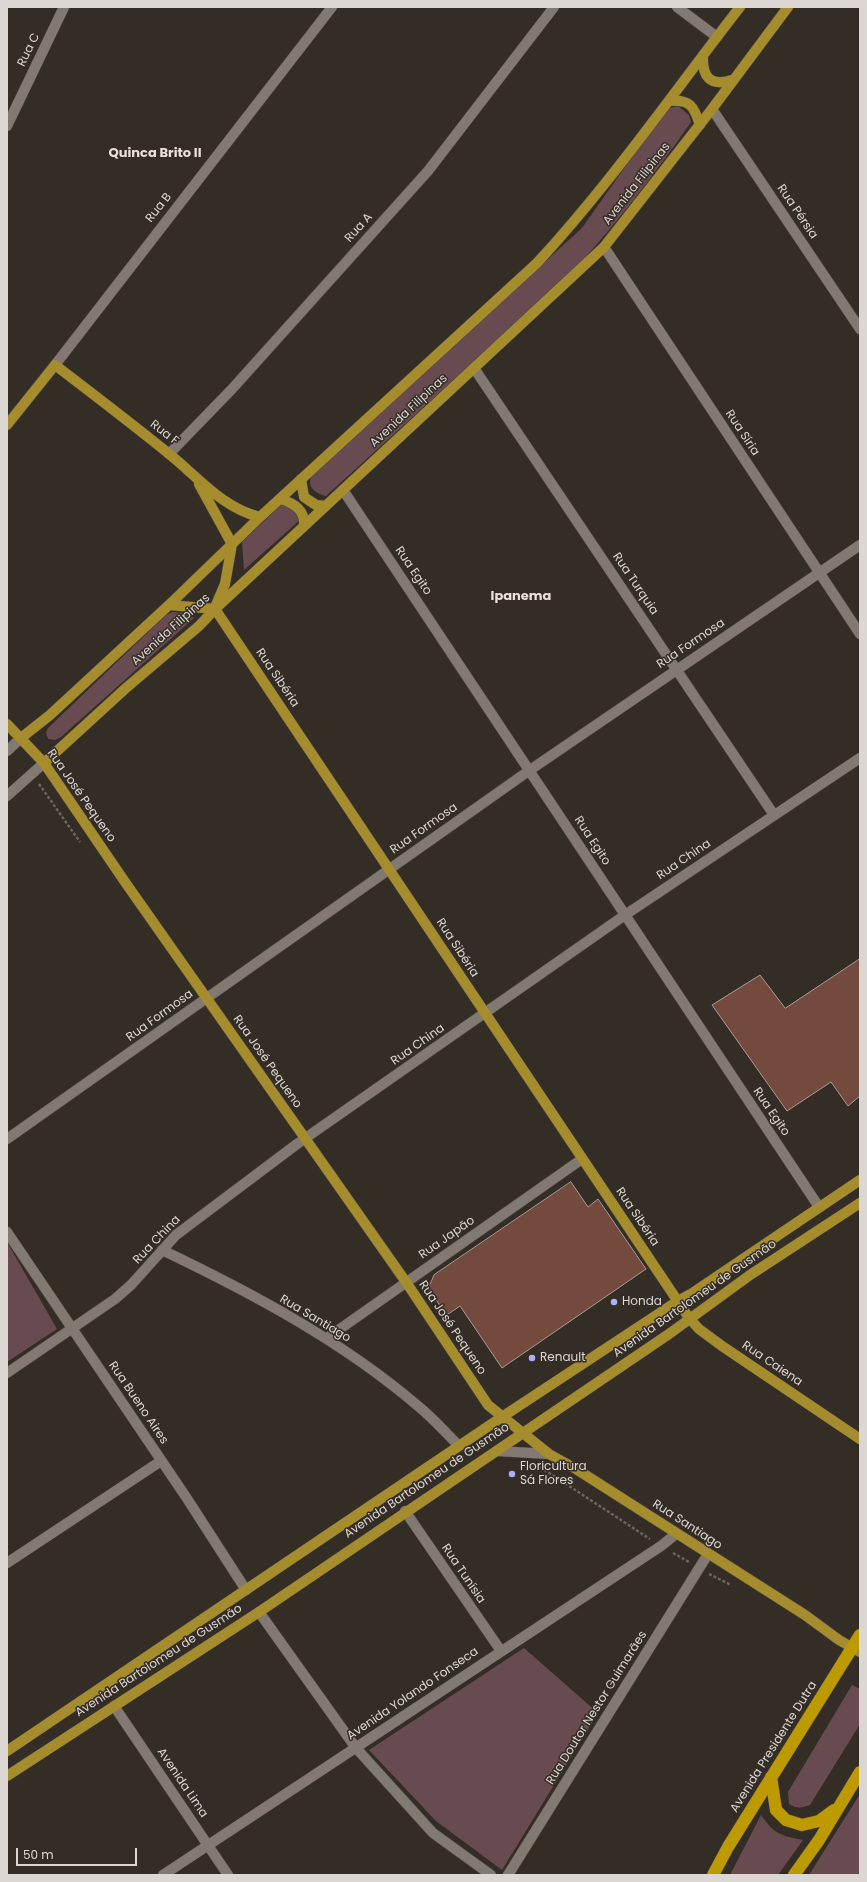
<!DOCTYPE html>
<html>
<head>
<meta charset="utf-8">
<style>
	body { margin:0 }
	#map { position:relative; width:867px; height:1882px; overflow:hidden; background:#342d26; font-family:Poppins,sans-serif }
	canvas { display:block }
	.frame { position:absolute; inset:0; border:8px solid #dcd7d3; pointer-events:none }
	.scale { position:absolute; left:16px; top:1848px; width:121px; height:18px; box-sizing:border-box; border:2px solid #dcd7d3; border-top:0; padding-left:5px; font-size:12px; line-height:14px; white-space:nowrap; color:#dcd7d3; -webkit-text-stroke:3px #342d26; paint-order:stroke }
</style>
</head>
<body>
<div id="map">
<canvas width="867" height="1882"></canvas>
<div class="frame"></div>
<div class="scale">50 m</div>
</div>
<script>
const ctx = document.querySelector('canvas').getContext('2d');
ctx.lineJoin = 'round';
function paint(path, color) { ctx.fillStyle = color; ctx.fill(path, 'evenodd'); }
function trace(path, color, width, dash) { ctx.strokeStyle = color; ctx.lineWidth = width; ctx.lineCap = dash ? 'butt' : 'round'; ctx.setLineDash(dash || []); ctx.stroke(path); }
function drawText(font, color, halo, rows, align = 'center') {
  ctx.font = font + ' Poppins,sans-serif'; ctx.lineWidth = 3; ctx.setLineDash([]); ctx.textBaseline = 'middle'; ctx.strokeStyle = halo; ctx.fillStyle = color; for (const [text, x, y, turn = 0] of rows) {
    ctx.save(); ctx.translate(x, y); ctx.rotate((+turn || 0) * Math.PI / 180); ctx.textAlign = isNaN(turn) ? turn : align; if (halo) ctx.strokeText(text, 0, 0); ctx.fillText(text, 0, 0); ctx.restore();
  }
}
const green = new Path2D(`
	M 678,106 L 689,115 L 691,122 C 655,174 616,224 573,271 L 326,496 C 315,493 306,487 312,474 L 582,228 L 666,109 Z
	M 282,504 L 294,509 L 301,519 L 244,570 L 242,542 Z
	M 172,612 L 184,613 L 194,618 L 61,737 L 55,740 L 48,739 L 46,733 L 48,728 L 166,615 Z
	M 7,1242 L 57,1329 L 7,1362 Z
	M 524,1648 L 598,1713 L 502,1870 L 436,1821 L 369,1750 Z
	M 852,1685 L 860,1689 L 860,1724 L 810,1805 C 802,1808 797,1809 789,1804 L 788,1792 Z
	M 860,1794 L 860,1874 L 809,1875 Z
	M 761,1815 C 774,1834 781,1836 803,1840 L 778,1875 L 730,1875 Z`);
const building = new Path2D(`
	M 860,959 L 860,1096 L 848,1106 L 831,1082 L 787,1111 L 712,1005 L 760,975 L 785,1008 Z
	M 571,1182 L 588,1207 L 598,1199 L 646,1269 L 502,1368 L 460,1306 L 447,1315 L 428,1289 L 434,1275 Z`);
const path = new Path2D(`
	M 39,784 L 80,842
	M 540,1467 L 650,1539
	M 673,1553 L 689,1562
	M 709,1574 L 731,1585`);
const minor = new Path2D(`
	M 677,7 L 717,37
	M 712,109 L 860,329
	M 7,126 L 64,7
	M 604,247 L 860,634
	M 55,365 L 332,7
	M 474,368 L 774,815
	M 169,454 L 232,389 L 428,171 L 554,7
	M 343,490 C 503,729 660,969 819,1207
	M 7,751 L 21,738
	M 7,796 L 44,763
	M 7,1139 L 530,770 L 860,545
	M 7,1232 L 186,1497 L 246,1590
	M 162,1250 C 252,1293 342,1341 418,1406 C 433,1418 446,1433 459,1446
	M 327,1338 L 582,1159
	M 7,1373 L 115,1299 L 131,1285 L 176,1235 L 297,1144 L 625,915 L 860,758
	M 497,1451 L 549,1454
	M 405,1511 L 501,1651
	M 7,1563 L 161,1461
	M 259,1612 L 356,1748 L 433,1833 L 491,1875
	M 114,1706 L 228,1875
	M 163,1875 L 661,1546 L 676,1534
	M 508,1875 L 708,1554`);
const major = new Path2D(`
	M 703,55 C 702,77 710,87 732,80
	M 669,101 C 690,99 694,106 700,125
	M 7,425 L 55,365 C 93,394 131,423 168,453 C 197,476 222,508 260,517
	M 301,479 L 304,497 L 316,505 L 326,506
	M 199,484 L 232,544 L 225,584 L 216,605
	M 280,499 C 294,503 305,510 304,525
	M 169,605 L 215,609
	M 215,609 L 689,1318 L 699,1329 L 722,1346 L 860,1439
	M 7,724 L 44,763 L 125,882 L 406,1282 L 488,1405 L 549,1454 L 576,1469 L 805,1615 L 839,1640 L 860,1652
	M 21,738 L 50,715 L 169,605 L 260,517 L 537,263 C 611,183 673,93 740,7
	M 44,763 L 126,688 L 199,626 L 215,609 L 604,247 L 712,109 L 788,7
	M 7,1751 L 502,1417 L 678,1301 L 694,1292 L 860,1180
	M 7,1776 L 259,1612 L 669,1334 L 750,1275 L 860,1203`);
const highway = new Path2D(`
	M 771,1777 L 776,1810 L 786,1820 L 802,1825 L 819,1821 L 834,1810
	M 713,1875 L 728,1847 L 860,1635
	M 794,1875 L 819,1840 L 860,1772`);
const markers = [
	[614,1302,4,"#adaffb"],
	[532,1358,4,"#adaffb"],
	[512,1474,4,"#adaffb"]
];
const streetNames = [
	["Rua C",29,50,-64],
	["Avenida Filipinas",637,184,-52],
	["Rua B",159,208,-52],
	["Rua Pérsia",797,212,56],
	["Rua A",359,228,-48],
	["Avenida Filipinas",409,411,-43],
	["Rua F",164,433,38],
	["Rua Síria",742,433,57],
	["Rua Egito",413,571,56],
	["Rua Turquia",635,584,56],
	["Avenida Filipinas",171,630,-42],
	["Rua Formosa",691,644,-34],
	["Rua Sibéria",277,678,56],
	["Rua José Pequeno",81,796,55],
	["Rua Formosa",424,829,-35],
	["Rua Egito",592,841,57],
	["Rua China",684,860,-34],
	["Rua Sibéria",457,948,57],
	["Rua Formosa",160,1016,-36],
	["Rua China",418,1045,-35],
	["Rua José Pequeno",267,1062,55],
	["Rua Egito",771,1112,56],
	["Rua Sibéria",637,1217,56],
	["Rua Japão",447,1238,-35],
	["Rua China",157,1240,-46],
	["Avenida Bartolomeu de Gusmão",695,1299,-35],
	["Rua Santiago",315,1319,31],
	["Rua José Pequeno",452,1328,56],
	["Rua Caiena",772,1364,34],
	["Rua Bueno Aires",138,1403,56],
	["Avenida Bartolomeu de Gusmão",427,1481,-34],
	["Rua Santiago",687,1525,33],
	["Rua Tunísia",463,1574,56],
	["Avenida Bartolomeu de Gusmão",159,1661,-33],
	["Avenida Yolando Fonseca",413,1694,-34],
	["Rua Doutor Nestor Guimarães",597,1708,-58],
	["Avenida Presidente Dutra",774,1747,-58],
	["Avenida Lima",182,1783,56]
];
const poiNames = [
	["Honda",622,1302],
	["Renault",540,1358],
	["Floricultura",520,1467],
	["Sá Flores",520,1481]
];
const neighbourhoodNames = [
	["Quinca Brito II",155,154],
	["Ipanema",521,597]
];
paint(green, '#684b50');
paint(building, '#744a3f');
trace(building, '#a89b98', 1);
trace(minor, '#514b46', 11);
trace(major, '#514b46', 11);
trace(highway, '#514b46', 13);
trace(path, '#6c655f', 2.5, [3, 2]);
trace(minor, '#827972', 10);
trace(major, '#a58d2e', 10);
trace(highway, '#bd9b00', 12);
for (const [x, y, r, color] of markers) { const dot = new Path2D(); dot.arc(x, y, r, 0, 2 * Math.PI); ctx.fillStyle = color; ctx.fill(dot); trace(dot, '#342d26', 1.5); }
drawText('12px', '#dcd7d3', '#342d26', streetNames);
drawText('12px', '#dcd7d3', '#342d26', poiNames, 'left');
drawText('bold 13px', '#eae1d8', '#342d26', neighbourhoodNames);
</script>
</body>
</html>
